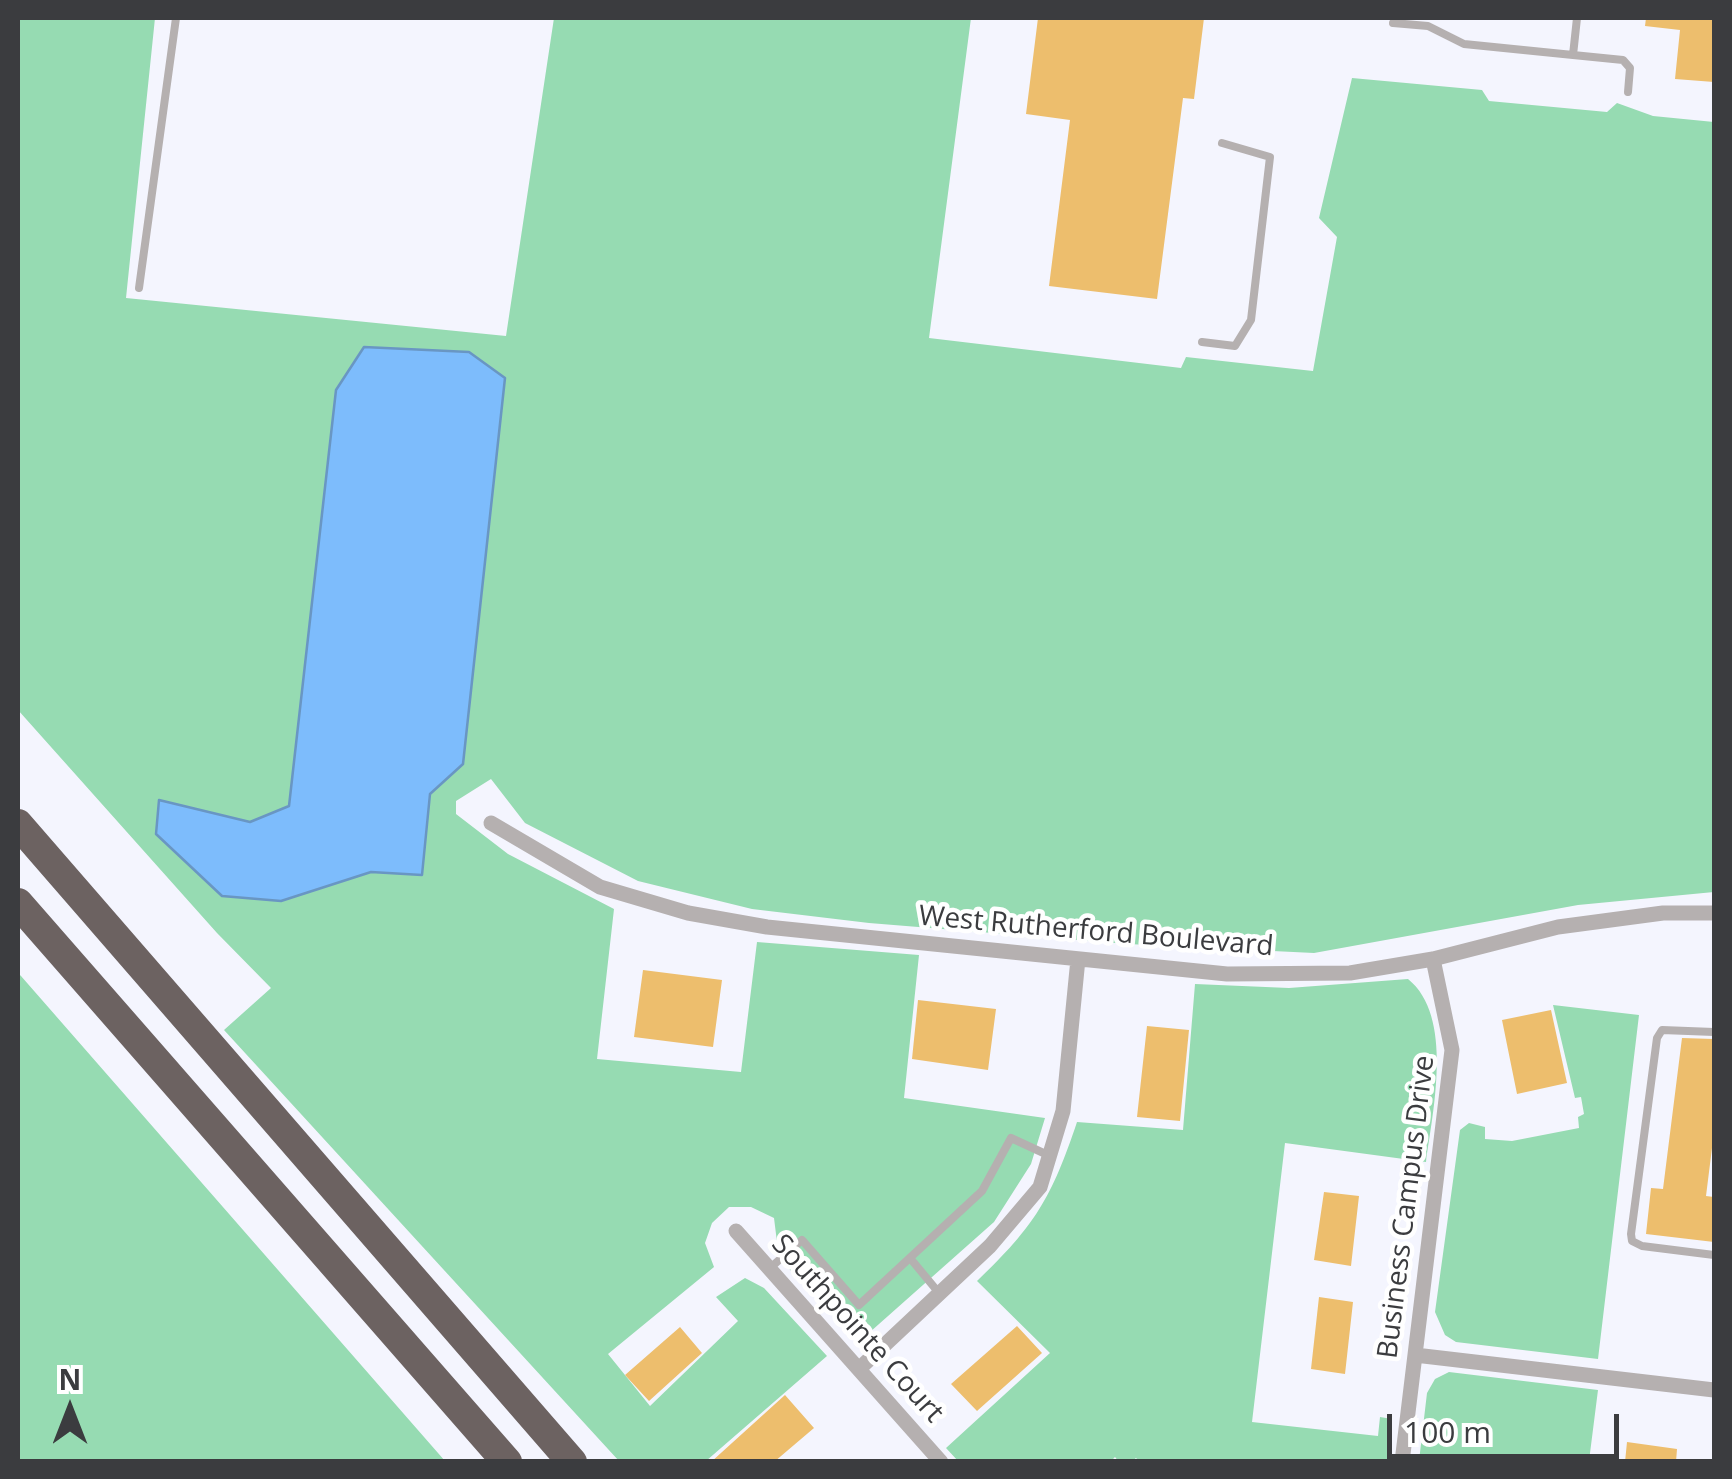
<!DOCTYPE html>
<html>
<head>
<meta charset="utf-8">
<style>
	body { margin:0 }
	#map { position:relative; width:1732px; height:1479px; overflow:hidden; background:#f4f5fe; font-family:"Open Sans",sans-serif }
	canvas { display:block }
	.frame { position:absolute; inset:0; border:20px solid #3b3c3f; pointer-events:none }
	.north { position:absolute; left:20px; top:1359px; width:100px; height:100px; -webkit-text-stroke:8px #fff; paint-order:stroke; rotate:0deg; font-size:28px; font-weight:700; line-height:40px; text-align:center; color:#3b3c3f }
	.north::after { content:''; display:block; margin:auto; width:35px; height:45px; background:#3b3c3f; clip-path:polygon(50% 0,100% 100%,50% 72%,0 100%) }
	.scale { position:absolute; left:1387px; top:1414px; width:232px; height:45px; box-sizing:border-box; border:5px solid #3b3c3f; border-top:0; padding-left:12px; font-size:30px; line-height:35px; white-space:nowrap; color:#3b3c3f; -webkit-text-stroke:8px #fff; paint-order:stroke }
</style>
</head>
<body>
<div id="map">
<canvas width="1732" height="1479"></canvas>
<div class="frame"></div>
<div class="north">N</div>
<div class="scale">100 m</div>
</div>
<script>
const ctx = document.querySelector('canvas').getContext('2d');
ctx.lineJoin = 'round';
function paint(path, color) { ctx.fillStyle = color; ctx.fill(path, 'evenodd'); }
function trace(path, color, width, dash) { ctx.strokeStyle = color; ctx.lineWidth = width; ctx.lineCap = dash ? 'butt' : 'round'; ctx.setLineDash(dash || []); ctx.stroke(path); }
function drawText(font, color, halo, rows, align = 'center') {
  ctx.font = font + ' "Open Sans",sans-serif'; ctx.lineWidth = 9; ctx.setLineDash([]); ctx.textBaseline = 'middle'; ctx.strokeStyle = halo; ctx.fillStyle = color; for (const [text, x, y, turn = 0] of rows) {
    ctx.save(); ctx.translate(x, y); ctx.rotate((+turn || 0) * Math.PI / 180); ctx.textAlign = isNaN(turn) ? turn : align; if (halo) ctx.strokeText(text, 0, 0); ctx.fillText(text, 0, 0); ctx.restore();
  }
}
const green = new Path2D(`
	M 18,18 L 155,18 L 126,298 L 506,336 L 554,18 L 971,18 L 929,338 L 1181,368 L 1186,357 L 1313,371 L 1337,237 L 1319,218 L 1352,78 L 1482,90 L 1489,101 L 1607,112 L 1617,103 L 1653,116 L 1714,122 L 1714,892 L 1578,905 L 1314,953 L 1128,944 L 869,923 L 752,909 L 638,881 L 525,823 L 491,779 L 456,801 L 456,814 L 508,854 L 614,909 L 597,1059 L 741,1072 L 757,942 L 919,955 L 904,1098 L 1045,1118 L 1031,1164 L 994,1222 L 870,1332 L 855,1332 L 843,1326 L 779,1258 L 774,1218 L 751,1207 L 729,1207 L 712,1223 L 705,1243 L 714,1267 L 608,1354 L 650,1406 L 738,1321 L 716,1297 L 745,1278 L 764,1288 L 827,1356 L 706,1461 L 619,1461 L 224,1030 L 271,988 L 217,933 L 18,710 ZM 463,764 L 430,794 L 424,828 L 371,872 L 281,901 L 156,834 L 160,800 L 251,822 L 289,807 L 294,767 Z
	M 18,973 L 21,976 L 445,1461 L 18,1461 Z
	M 1408,979 C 1454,1016 1433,1111 1426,1162 L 1285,1143 L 1252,1422 L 1378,1436 L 1380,1417 L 1392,1419 L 1388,1461 L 1140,1462 L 1136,1458 L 1132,1461 L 1119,1462 L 1115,1457 L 1110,1462 L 958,1461 L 946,1448 L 1050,1353 L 977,1281 C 1035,1226 1052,1197 1077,1122 L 1183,1130 L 1195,984 L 1289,988 Z
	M 1553,1005 L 1639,1015 L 1598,1359 L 1456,1342 L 1445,1335 L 1435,1312 L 1460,1130 L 1469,1123 L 1485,1127 L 1485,1139 L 1512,1141 L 1579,1128 L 1578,1117 L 1584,1114 L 1581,1097 L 1575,1098 Z
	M 1449,1372 L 1598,1390 L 1589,1461 L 1419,1461 L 1427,1393 L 1435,1379 Z`);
const water = new Path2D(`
	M 364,347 L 469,352 L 505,378 L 463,764 L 430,794 L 422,875 L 371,872 L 281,901 L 222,896 L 156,834 L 159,800 L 250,822 L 289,806 L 336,390 Z`);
const building = new Path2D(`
	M 1038,18 L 1204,18 L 1194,99 L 1183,98 L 1157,299 L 1049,286 L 1070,120 L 1026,114 Z
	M 1646,18 L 1714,18 L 1714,82 L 1675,79 L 1680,30 L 1645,26 Z
	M 643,970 L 722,980 L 713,1047 L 634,1037 Z
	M 918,1000 L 996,1009 L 988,1070 L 912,1059 Z
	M 1551,1010 L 1567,1083 L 1517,1094 L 1502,1020 Z
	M 1147,1026 L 1189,1030 L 1180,1121 L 1137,1117 Z
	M 1682,1038 L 1714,1039 L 1714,1132 L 1706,1196 L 1714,1197 L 1714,1242 L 1646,1234 L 1651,1188 L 1663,1189 Z
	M 1324,1192 L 1359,1196 L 1351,1266 L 1314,1260 Z
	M 1319,1297 L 1353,1302 L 1345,1374 L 1311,1369 Z
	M 1017,1326 L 1042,1353 L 977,1411 L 951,1384 Z
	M 680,1327 L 702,1353 L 649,1401 L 625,1375 Z
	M 785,1395 L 814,1428 L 774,1462 L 711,1462 Z
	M 1627,1442 L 1677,1449 L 1676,1462 L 1625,1462 Z`);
const lane = new Path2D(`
	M 1393,23 L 1428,26 L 1464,44 L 1573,55 L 1577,18
	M 1573,55 L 1623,60 L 1630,68 L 1628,92
	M 139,288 L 176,18
	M 1202,342 L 1235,346 L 1251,320 L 1270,157 L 1222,143
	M 1714,1032 L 1662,1030 L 1657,1038 L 1631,1234 L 1632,1241 L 1642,1246 L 1714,1255
	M 910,1258 L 939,1293
	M 770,1268 L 802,1240 L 859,1305 L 982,1191 L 1011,1138 L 1050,1156`);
const street = new Path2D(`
	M 491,823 L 600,887 L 688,913 L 767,927 L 1227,974 L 1350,973 L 1433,959 L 1558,927 L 1663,913 L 1714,913
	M 736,1231 L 941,1462
	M 1415,1355 L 1714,1390
	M 860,1368 L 990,1246 L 1040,1187 L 1063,1111 L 1078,959
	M 1402,1462 L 1452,1050 L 1433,959`);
const highway = new Path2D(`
	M 18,824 L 572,1462
	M 18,903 L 507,1462`);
const streetNames = [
	["West Rutherford Boulevard",1096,932,5],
	["Business Campus Drive",1407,1207,-83],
	["Southpointe Court",857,1329,48]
];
paint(green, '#96dbb2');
paint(water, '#7dbcfc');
trace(water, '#6996c3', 2.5);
paint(building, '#edbe6d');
trace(lane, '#b5b0b0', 8);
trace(street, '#b5b0b0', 15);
trace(highway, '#6c6261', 30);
drawText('28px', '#3b3c3f', '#fff', streetNames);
</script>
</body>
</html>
